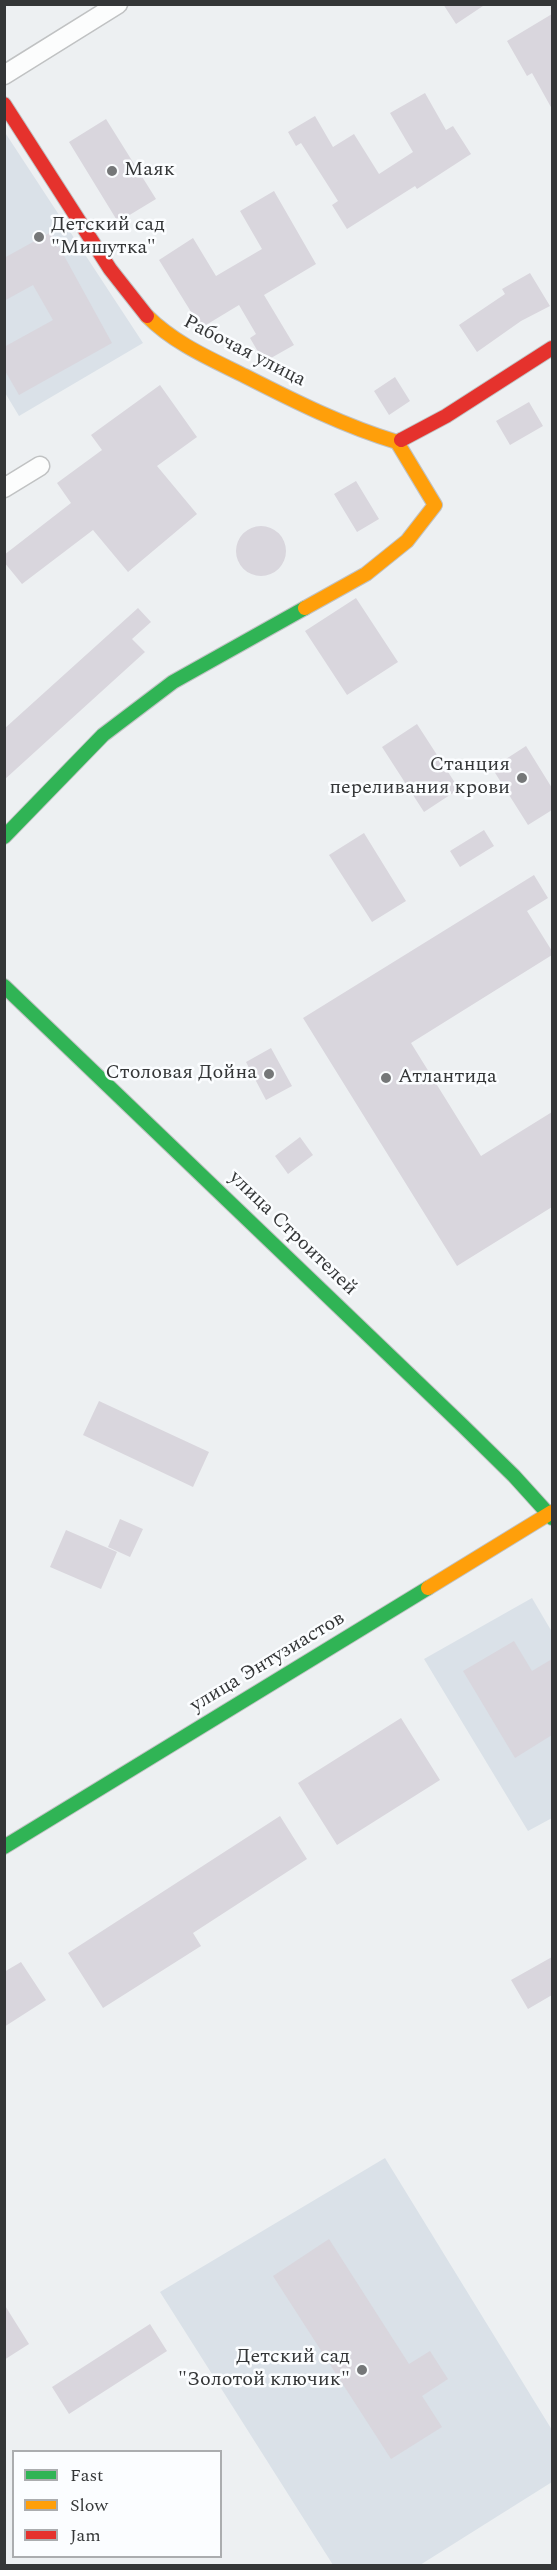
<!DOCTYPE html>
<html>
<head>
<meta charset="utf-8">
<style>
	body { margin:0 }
	#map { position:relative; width:557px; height:2570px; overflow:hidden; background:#edf0f2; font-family:Spectral,serif }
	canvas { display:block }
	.frame { position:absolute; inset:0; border:6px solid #343637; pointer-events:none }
	.legend { position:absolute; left:12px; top:2450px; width:210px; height:108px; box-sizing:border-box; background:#fbfdff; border:2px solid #abadaf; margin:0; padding:8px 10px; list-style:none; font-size:18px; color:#343637 }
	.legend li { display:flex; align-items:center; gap:12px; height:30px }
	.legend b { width:30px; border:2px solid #abadaf }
</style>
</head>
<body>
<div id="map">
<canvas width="557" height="2570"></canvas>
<div class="frame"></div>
<ul class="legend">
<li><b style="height:8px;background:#30b455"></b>Fast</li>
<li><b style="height:8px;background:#ff9f0a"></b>Slow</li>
<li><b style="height:8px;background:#e5322d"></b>Jam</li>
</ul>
</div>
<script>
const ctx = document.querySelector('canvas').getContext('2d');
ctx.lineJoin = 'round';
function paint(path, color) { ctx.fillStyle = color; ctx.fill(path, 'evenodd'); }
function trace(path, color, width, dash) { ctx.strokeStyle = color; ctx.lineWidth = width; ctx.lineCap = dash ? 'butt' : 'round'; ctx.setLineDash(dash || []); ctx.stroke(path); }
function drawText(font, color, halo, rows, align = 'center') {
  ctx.font = font + ' Spectral,serif'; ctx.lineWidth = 5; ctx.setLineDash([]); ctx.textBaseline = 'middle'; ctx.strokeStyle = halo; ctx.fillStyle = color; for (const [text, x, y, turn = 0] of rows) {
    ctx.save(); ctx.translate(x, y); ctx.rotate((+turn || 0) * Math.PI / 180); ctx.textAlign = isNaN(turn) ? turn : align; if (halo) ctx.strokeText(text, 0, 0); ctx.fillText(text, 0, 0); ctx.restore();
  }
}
const built = new Path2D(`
	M 4,131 L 143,343 L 19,416 L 4,391 Z
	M 532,1598 L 552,1632 L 552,1818 L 528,1831 L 424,1659 Z
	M 385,2158 L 552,2430 L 552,2482 L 420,2565 L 333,2565 L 160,2292 Z`);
const building = new Path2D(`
	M 443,4 L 486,4 L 456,24 Z
	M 552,14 L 552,109 L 532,73 L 527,76 L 507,41 Z
	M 425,93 L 446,130 L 453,126 L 471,154 L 417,189 L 415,186 L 347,229 L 332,205 L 338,201 L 301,143 L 296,146 L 288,132 L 315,116 L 333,147 L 354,134 L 379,174 L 413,152 L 390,113 Z
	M 106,119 L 156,199 L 118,222 L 69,142 Z
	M 274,191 L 316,264 L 264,295 L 294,345 L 264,362 L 250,338 L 256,334 L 239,305 L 201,328 L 159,260 L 193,238 L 216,276 L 262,249 L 240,211 Z
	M 51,232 L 112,343 L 19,395 L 4,369 L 4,347 L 53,320 L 33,285 L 4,301 L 4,258 Z
	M 530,273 L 550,306 L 521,321 L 477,352 L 459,325 L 505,294 L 502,289 Z
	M 395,377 L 410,401 L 389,415 L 374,391 Z
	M 160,385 L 197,437 L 157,466 L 197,514 L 128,572 L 93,530 L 22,584 L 4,562 L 4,555 L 71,503 L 57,483 L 102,450 L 91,435 Z
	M 529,402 L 543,426 L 510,445 L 496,421 Z
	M 356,481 L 379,519 L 357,532 L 334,494 Z
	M236 551a25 25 0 1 1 50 0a25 25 0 1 1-50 0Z
	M 356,598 L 398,662 L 347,695 L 305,631 Z
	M 138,608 L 151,622 L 132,639 L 145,652 L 4,780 L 4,729 Z
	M 417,724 L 459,789 L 424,812 L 382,747 Z
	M 526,746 L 552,788 L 552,810 L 528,825 L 492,768 Z
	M 484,830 L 494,846 L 460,867 L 450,851 Z
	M 364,833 L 406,901 L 372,922 L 329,855 Z
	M 534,875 L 548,898 L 527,911 L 552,951 L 552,955 L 411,1043 L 481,1156 L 552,1112 L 552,1207 L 457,1266 L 303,1018 Z
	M 271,1048 L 292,1086 L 266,1100 L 246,1062 Z
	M 300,1137 L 313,1155 L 288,1174 L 275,1156 Z
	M 99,1401 L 209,1452 L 193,1487 L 83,1435 Z
	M 120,1519 L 143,1529 L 130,1557 L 108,1547 Z
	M 66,1530 L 117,1552 L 101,1589 L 50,1567 Z
	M 514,1641 L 532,1671 L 552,1659 L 552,1735 L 515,1758 L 463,1671 Z
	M 401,1718 L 440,1780 L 337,1845 L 298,1783 Z
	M 280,1816 L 307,1859 L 193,1933 L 201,1946 L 103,2008 L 68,1953 Z
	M 552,1957 L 552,1995 L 528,2009 L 511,1980 Z
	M 21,1962 L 46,2000 L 4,2027 L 4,1972 Z
	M 329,2239 L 409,2364 L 430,2351 L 448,2379 L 422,2396 L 442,2427 L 391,2459 L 273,2276 Z
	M 4,2304 L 29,2344 L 4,2360 Z
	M 150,2324 L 167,2351 L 69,2414 L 52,2387 Z`);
const street = new Path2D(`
	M 4,75 L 118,4
	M 4,488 L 40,466`);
const fast = new Path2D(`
	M 4,837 L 103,735 L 173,682 L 305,608
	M 4,986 L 462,1425 L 514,1476 L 552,1518
	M 4,1847 L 428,1588`);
const slow = new Path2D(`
	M 147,316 C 175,344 211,359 245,376 C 294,401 344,426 397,442 L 401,440
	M 305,608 L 366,574 L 407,541 L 435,505 L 397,442
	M 428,1588 L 552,1512`);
const jam = new Path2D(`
	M 4,104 L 110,269 L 147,316
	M 401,440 L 446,416 L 552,348`);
const markers = [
	[112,171,6,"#757778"],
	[39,237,6,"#757778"],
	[522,778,6,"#757778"],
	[269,1074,6,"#757778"],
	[386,1078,6,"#757778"],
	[362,2370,6,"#757778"]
];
const poiNames = [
	["Маяк",124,171],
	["Детский сад",51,226],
	["\"Мишутка\"",51,249],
	["Станция",510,766,"right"],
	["переливания крови",510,789,"right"],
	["Столовая Дойна",257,1074,"right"],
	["Атлантида",398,1078],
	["Детский сад",350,2358,"right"],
	["\"Золотой ключик\"",350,2381,"right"]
];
const streetNames = [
	["Рабочая улица",244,352,27],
	["улица Строителей",292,1234,44],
	["улица Энтузиастов",268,1663,-31]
];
paint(built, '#dae1e8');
paint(building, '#d9d6dd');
trace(street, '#c0c2c3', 21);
trace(fast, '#c0c2c3', 16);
trace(slow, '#c0c2c3', 16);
trace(jam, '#c0c2c3', 16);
trace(street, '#fcfdfd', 18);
trace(fast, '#30b455', 14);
trace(slow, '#ff9f0a', 14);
trace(jam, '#e5322d', 14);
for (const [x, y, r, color] of markers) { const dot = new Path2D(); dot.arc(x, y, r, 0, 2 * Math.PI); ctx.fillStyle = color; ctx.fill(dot); trace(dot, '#fbfdff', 2); }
drawText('20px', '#343637', '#fbfdff', poiNames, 'left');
drawText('20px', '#343637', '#fbfdff', streetNames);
</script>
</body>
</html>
